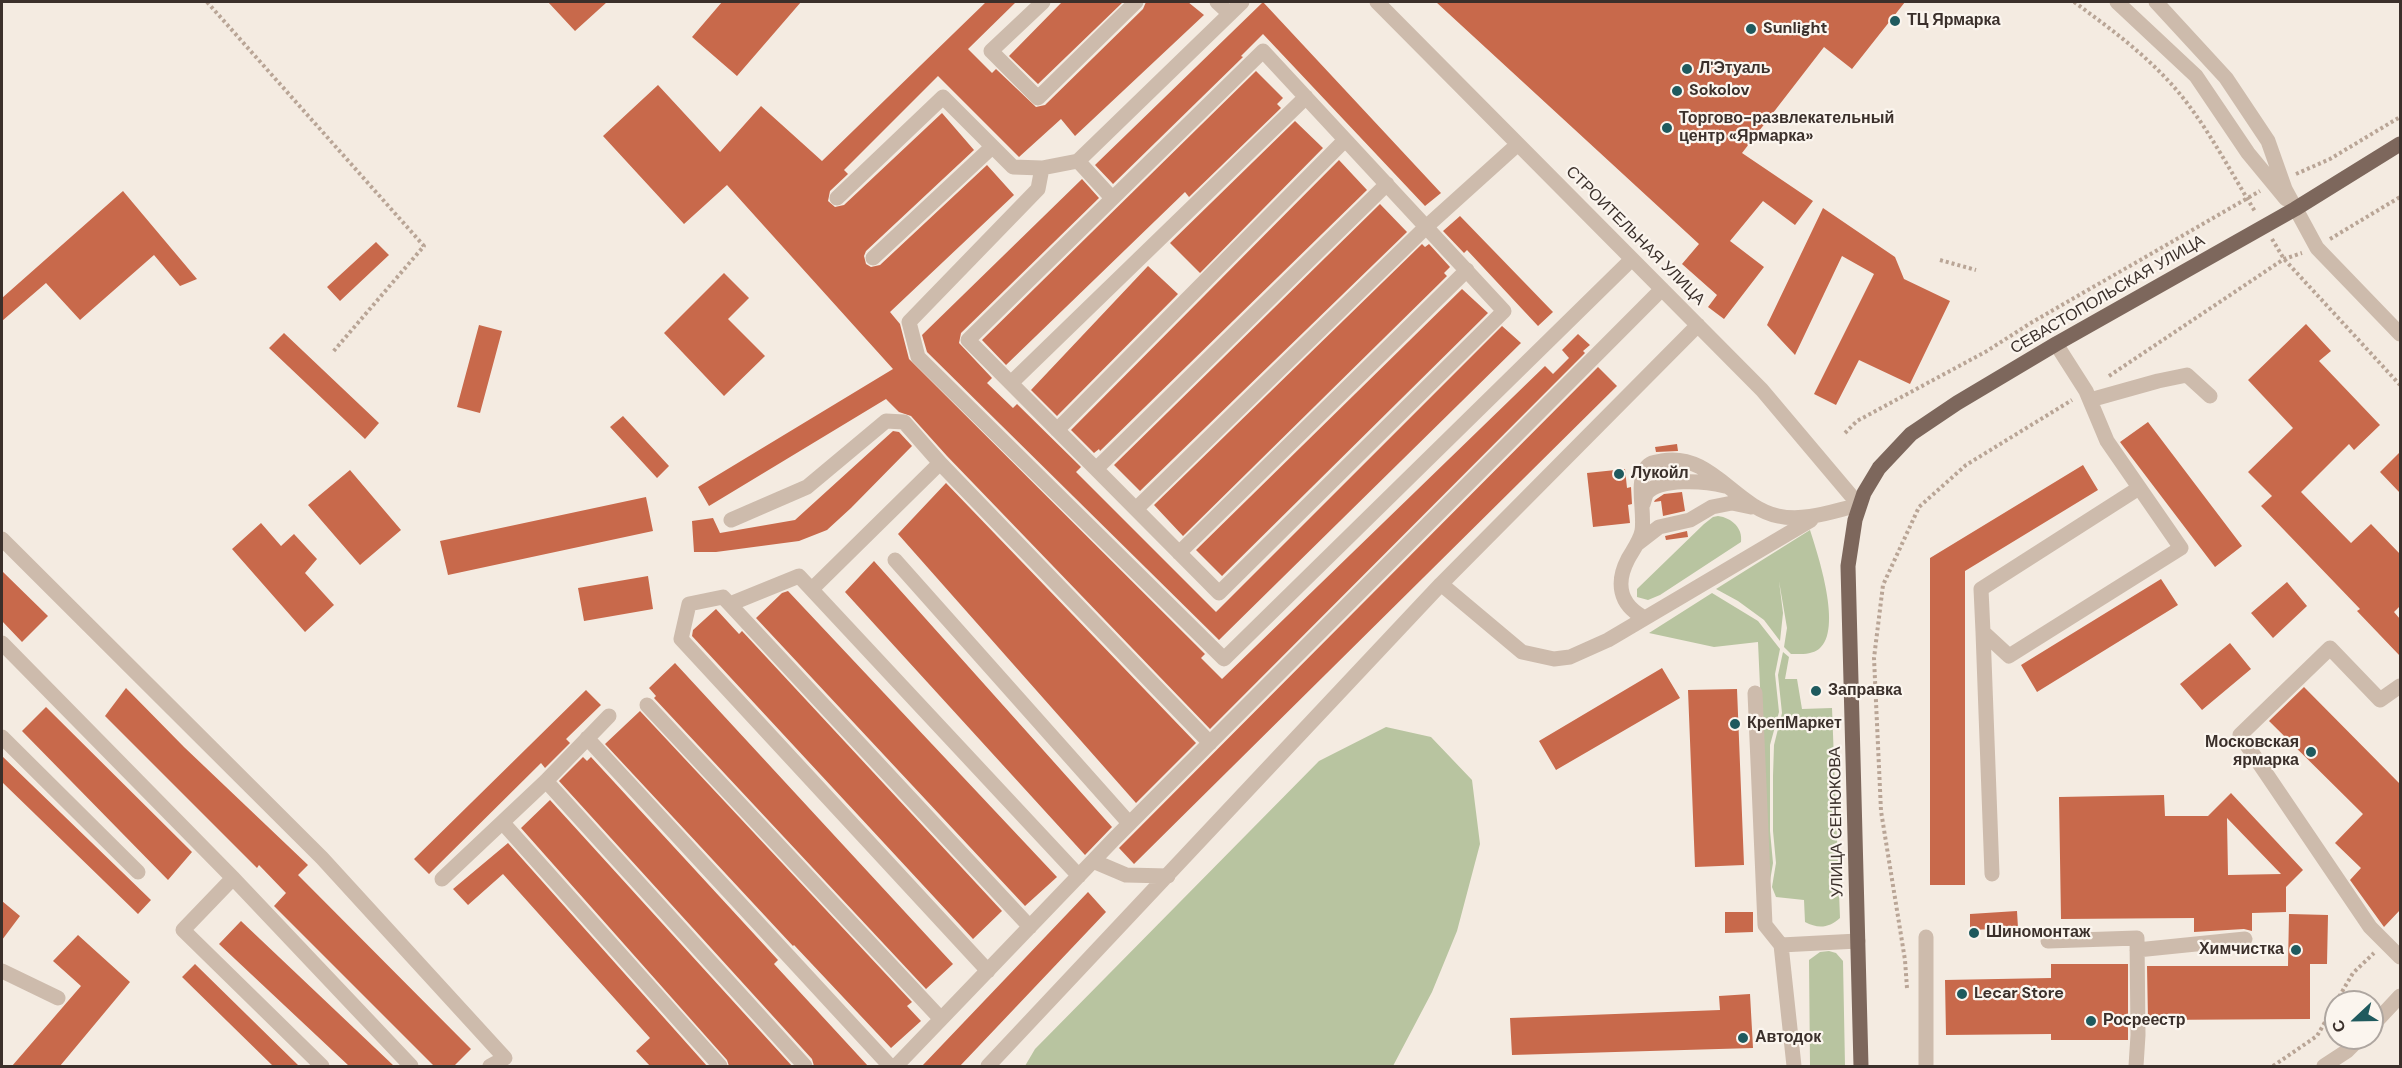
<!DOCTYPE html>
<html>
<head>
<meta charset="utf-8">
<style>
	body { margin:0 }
	#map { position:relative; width:2402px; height:1068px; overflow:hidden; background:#f4ebe1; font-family:"DM Sans",sans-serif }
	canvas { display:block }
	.frame { position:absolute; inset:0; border:3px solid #3b302b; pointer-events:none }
	.north { position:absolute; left:2324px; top:990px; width:60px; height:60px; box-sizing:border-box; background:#fbf5ee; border:2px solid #aea6a0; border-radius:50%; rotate:248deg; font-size:16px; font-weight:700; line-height:24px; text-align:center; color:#3b302b }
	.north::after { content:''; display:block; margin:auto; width:21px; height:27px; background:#1f5a5e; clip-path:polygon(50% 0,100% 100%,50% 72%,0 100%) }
</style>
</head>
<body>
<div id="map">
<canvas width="2402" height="1068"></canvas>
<div class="frame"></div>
<div class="north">С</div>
</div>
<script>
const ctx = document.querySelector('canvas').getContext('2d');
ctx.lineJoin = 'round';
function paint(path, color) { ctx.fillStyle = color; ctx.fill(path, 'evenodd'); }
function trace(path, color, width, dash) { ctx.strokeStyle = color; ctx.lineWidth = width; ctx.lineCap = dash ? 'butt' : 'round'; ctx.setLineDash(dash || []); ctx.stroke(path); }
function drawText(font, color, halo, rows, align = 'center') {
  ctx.font = font + ' "DM Sans",sans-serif'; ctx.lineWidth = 4.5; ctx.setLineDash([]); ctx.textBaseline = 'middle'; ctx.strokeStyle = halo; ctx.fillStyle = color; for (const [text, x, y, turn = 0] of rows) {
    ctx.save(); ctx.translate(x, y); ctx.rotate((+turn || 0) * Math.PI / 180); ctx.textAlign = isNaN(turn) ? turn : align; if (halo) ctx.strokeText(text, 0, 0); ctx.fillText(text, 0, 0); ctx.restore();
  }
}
const green = new Path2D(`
	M 1718,516 C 1732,518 1743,528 1741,542 L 1660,595 L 1648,600 L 1637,597 L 1637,589 L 1704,524 L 1713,517 Z
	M 1810,530 C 1818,555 1843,630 1819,649 C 1811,655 1800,654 1791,654 L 1784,647 L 1787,628 L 1779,581 L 1783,613 L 1780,641 L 1764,620 L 1738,601 L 1716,589 Z
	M 1712,593 L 1758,621 L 1780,649 L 1775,674 L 1779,712 L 1770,745 L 1770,831 L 1773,863 L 1769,887 L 1758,642 L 1714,647 L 1649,633 Z
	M 1783,652 L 1789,657 L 1785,679 L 1797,679 L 1802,709 L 1832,708 L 1840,918 C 1829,928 1818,929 1805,922 L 1804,900 L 1776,897 L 1772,887 L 1776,863 L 1773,831 L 1773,776 L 1774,745 L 1782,713 L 1778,675 Z
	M 1386,727 L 1431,737 L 1472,780 L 1480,844 L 1457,931 L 1432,992 L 1393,1066 L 1025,1066 L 1035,1049 L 1319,761 Z
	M 1829,951 L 1836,953 L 1843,961 L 1845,1066 L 1810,1066 L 1809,960 L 1820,952 Z`);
const building = new Path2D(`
	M 548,2 L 607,2 L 575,31 Z
	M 722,2 L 801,2 L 737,76 L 692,37 Z
	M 986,2 L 1016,2 L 968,49 L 992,73 L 996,69 L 1036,107 L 1045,105 L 1143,9 L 1146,2 L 1188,2 L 1204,15 L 1075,136 L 1061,119 L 1019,157 L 938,76 L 844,170 L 848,174 L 830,191 L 828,201 L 835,207 L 844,205 L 942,113 L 974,150 L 866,251 L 864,256 L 866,264 L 871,267 L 880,265 L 987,165 L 1014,195 L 890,312 L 900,324 L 909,359 L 1205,654 L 1201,658 L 1222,679 L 1545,366 L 1553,374 L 1569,358 L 1562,350 L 1578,334 L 1590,345 L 1583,351 L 1585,353 L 1210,729 L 947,456 L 911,416 L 899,412 L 886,399 L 709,506 L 698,487 L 893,369 L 727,185 L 684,224 L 603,136 L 658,85 L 720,152 L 761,106 L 822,161 Z
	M 1062,2 L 1123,2 L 1038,84 L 1009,56 Z
	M 1263,2 L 1441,193 L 1425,206 L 1263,34 L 1241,56 L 1243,57 L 1113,184 L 1095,165 Z
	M 1436,2 L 1905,2 L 1852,69 L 1824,47 L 1742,153 L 1813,201 L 1795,225 L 1763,201 L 1730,241 L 1764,267 L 1724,319 L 1708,307 L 1717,295 L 1682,264 L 1699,244 Z
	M 1256,71 L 1283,98 L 1277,104 L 1281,108 L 1189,197 L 1185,192 L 1006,365 L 982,340 Z
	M 1295,121 L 1323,148 L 1200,273 L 1170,243 Z
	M 1339,160 L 1367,190 L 1100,451 L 1099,449 L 1094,453 L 1071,430 Z
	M 1082,179 L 1099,198 L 961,333 L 959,343 L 992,378 L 987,383 L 1013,408 L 1017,404 L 1081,467 L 1076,472 L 1216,612 L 1502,326 L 1521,343 L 1219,640 L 927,352 L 922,335 Z
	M 123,191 L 197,279 L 180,286 L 154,255 L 80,320 L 46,283 L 2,321 L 2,298 Z
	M 1380,204 L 1407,232 L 1140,491 L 1114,465 Z
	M 1823,208 L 1895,257 L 1904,279 L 1950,301 L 1910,384 L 1859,360 L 1836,405 L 1814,394 L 1874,274 L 1842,256 L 1795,355 L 1767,325 Z
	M 1460,216 L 1553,312 L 1538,326 L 1467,250 L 1464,253 L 1443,231 Z
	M 376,242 L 389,255 L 340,301 L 327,287 Z
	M 1422,244 L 1425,247 L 1429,244 L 1450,267 L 1444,273 L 1447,276 L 1183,536 L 1154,505 Z
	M 1148,266 L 1178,294 L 1057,416 L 1031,390 Z
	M 724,273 L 749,298 L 728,319 L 765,356 L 724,396 L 664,333 Z
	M 1462,289 L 1488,313 L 1222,576 L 1196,550 Z
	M 2306,324 L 2331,351 L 2319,361 L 2380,425 L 2354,450 L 2349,444 L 2301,492 L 2351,543 L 2371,524 L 2400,554 L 2400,606 L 2394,612 L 2400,619 L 2400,656 L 2357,611 L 2360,609 L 2261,506 L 2272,496 L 2248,472 L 2293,428 L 2248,380 Z
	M 479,325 L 502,331 L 480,413 L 457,407 Z
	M 284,333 L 379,423 L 365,439 L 269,348 Z
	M 1598,367 L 1617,386 L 1134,864 L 1119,848 Z
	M 623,416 L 669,466 L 657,478 L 610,427 Z
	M 2148,422 L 2242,546 L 2215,567 L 2120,442 Z
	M 893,431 L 899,432 L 912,446 L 851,508 L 827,530 L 799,541 L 716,552 L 694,552 L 692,521 L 713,518 L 720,533 L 795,520 Z
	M 1677,444 L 1678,451 L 1656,452 L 1655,447 Z
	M 2400,452 L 2400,493 L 2380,472 Z
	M 2083,465 L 2098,490 L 1965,571 L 1965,885 L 1930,885 L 1930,558 Z
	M 1625,469 L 1627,488 L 1631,487 L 1632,504 L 1628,505 L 1630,523 L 1593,527 L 1587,473 Z
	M 350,470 L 401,530 L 360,565 L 308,505 Z
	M 946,483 L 1196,743 L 1136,803 L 898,534 Z
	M 1682,492 L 1685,511 L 1663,516 L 1661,501 L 1654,502 L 1655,500 L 1664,494 Z
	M 646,497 L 653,531 L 448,575 L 440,541 Z
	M 261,523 L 281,546 L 294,534 L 317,559 L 305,573 L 334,605 L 305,632 L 232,549 Z
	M 1687,531 L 1688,537 L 1666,540 L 1665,536 Z
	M 874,561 L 1112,827 L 1085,855 L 845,592 Z
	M 2,571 L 48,616 L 22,642 L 2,621 Z
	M 648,576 L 653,609 L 584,621 L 578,588 Z
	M 2161,579 L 2178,605 L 2037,692 L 2021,665 Z
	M 2287,582 L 2307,606 L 2273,638 L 2251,613 Z
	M 788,591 L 1057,877 L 1025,906 L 756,618 L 782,593 Z
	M 716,609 L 739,634 L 742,631 L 1002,911 L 973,939 L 692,636 L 693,630 Z
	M 2230,643 L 2251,669 L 2202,710 L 2180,684 Z
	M 675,663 L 953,964 L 926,989 L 654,698 L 656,696 L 649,688 Z
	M 1662,668 L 1680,698 L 1556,770 L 1539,741 Z
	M 2304,687 L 2400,784 L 2400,910 L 2384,927 L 2350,880 L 2361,868 L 2335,843 L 2363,814 L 2269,721 Z
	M 126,688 L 184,747 L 308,865 L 298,875 L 471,1049 L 454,1066 L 434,1066 L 274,906 L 286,893 L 259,865 L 257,868 L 105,716 Z
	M 1737,689 L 1744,865 L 1695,867 L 1688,690 Z
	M 586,690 L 601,705 L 566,739 L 570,743 L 545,768 L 541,763 L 429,874 L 414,859 Z
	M 46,707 L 192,852 L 168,880 L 22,731 Z
	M 640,711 L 912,1002 L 907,1006 L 921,1021 L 891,1048 L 794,945 L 793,946 L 605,744 Z
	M 2,756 L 151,900 L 138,914 L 2,782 Z
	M 583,757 L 587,761 L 591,757 L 778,960 L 774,964 L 868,1066 L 814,1066 L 812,1059 L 559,781 Z
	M 2231,793 L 2303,870 L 2286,887 L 2286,912 L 2252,913 L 2252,931 L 2244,929 L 2194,932 L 2194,918 L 2061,919 L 2059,797 L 2164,795 L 2165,816 L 2208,816 ZM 2227,818 L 2281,874 L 2228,875 Z
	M 550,800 L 792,1066 L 729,1066 L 727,1060 L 521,828 Z
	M 508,843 L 707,1066 L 650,1066 L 636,1051 L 650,1038 L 503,874 L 468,905 L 453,889 Z
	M 1088,892 L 1106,912 L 960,1066 L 922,1066 Z
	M 2,901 L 20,916 L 2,940 Z
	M 2017,911 L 2018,928 L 1970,930 L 1970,914 Z
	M 1725,912 L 1753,912 L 1753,932 L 1725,933 Z
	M 2289,914 L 2328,915 L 2327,964 L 2310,964 L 2310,1019 L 2148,1020 L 2147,966 L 2288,966 Z
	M 241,921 L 394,1066 L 349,1066 L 219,944 Z
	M 78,935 L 130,982 L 60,1066 L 12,1066 L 81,986 L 53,961 Z
	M 195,964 L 299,1066 L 273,1066 L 182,977 Z
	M 2051,964 L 2128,964 L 2128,1040 L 2051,1040 L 2051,1034 L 1946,1035 L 1945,980 L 2051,978 Z
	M 1750,994 L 1753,1048 L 1512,1055 L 1510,1018 L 1720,1010 L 1719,996 Z`);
const path = new Path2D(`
	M 207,2 L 424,246 L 332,353
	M 2074,2 C 2114,31 2157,63 2187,103 C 2213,137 2233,176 2256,213
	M 2296,174 L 2330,159 L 2400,117
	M 2272,239 L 2284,259 L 2400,385
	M 2330,239 L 2400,197
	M 1940,260 L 1976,270
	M 2109,376 L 2284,259 L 2302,253
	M 1845,433 L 1857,421 L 1987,351 L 2029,324 L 2260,191
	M 1907,988 L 1905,960 L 1881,811 L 1874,658 L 1883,585 L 1919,507 L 1966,465 L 2072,400
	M 2336,1002 L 2353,973 L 2374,953
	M 2273,1066 L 2317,1036 L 2336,1003`);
const minor = new Path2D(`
	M 1043,2 L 991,51 L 1038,98 L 1136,2
	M 1217,2 L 1230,14
	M 1377,2 L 1762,390 L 1859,505 C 1833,511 1805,522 1778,516 C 1735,507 1711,452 1662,461 C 1656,462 1650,462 1646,468 C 1636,482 1645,513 1642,531 C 1640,541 1633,550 1628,559 C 1616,582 1619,604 1643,617
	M 2117,2 L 2196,76 L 2248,153 L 2286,199
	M 2156,2 L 2226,78 L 2268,141 L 2285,189 L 2317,248 L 2400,334
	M 1263,51 L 1504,311 L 1219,593 L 968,340 Z
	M 1078,161 L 1112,198
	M 1042,168 L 1038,189 L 909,322 L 918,357 L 1224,659 L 1632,259
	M 837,198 L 943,97 L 1013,167 L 1042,168 L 1078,161 L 1242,2
	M 873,258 L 992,147
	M 2056,344 L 2086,391 L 2107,441 L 2181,548 L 2009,656 L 1983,632 L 1981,589 L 2139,488
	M 1011,383 L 1306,97
	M 2090,400 L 2158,381 L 2187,375 L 2210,396
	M 1057,430 L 1345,140
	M 1096,469 L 1387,184
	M 1643,504 L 1646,494 C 1659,477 1706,481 1725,486
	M 1136,509 L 1426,227 L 1518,144
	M 731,520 L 807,487 L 886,421 L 904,422 L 940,463
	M 2,539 L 322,858 L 505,1058 L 490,1066
	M 1637,544 L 1659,527 L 1690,520 L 1712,507 L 1732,503 L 1751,507
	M 1179,553 L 1467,270
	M 895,560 L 1129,823
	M 1441,584 L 1522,652 L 1554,659 L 1570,657 L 1608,640 L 1811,520
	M 812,589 L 940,463 L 1210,743
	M 730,604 L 799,576 L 1079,876
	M 1983,632 L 1992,874
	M 2,643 L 233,878 L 411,1066
	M 2400,686 L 2380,700 L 2330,648 L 2240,735 L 2370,927 L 2400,957
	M 1755,693 L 1765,925 L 1781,945
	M 647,705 L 941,1019
	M 2,737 L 138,872
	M 587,738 L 890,1066
	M 546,781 L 805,1066
	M 503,823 L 720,1066
	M 1093,861 L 1126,875 L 1168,876
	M 233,878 L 183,930 L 322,1066
	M 442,879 L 546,781 L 609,716
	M 2048,941 L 2137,938 L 2138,1035 L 2136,1066
	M 2137,950 L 2245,939
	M 2,971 L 58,998
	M 988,971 L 681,639 L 689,604 L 723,597 L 1030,927
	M 2372,1026 L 2400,996
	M 896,1066 L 1115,838 L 1662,289
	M 988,1066 L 1441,584 L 1698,325
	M 1794,1066 L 1781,945 L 1858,941
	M 1926,1066 L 1926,937
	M 2324,1066 L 2347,1051 L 2360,1038`);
const major = new Path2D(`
	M 1861,1066 L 1848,566 L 1855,520 L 1864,493 L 1879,468 L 1911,434 L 1957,403 L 2056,344 L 2295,209 L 2400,144`);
const markers = [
	[1895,21,6,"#1f5a5e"],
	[1751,29,6,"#1f5a5e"],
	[1687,69,6,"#1f5a5e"],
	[1677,91,6,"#1f5a5e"],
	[1667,128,6,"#1f5a5e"],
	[1619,474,6,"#1f5a5e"],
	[1816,691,6,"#1f5a5e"],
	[1735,724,6,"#1f5a5e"],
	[2311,752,6,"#1f5a5e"],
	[1974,933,6,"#1f5a5e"],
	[2296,950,6,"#1f5a5e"],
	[1962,994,6,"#1f5a5e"],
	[2091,1021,6,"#1f5a5e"],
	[1743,1038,6,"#1f5a5e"]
];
const poiNames = [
	["ТЦ Ярмарка",1907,21],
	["Sunlight",1763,29],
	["Л'Этуаль",1699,69],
	["Sokolov",1689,91],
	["Торгово-развлекательный",1679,119],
	["центр «Ярмарка»",1679,137],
	["Лукойл",1631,474],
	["Заправка",1828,691],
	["КрепМаркет",1747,724],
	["Московская",2299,743,"right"],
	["ярмарка",2299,761,"right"],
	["Шиномонтаж",1986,933],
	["Химчистка",2284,950,"right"],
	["Lecar Store",1974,994],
	["Росреестр",2103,1021],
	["Автодок",1755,1038]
];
const streetNames = [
	["СТРОИТЕЛЬНАЯ УЛИЦА",1635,236,45],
	["СЕВАСТОПОЛЬСКАЯ УЛИЦА",2108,295,-30],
	["УЛИЦА СЕНЮКОВА",1837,822,-91]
];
paint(green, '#b8c4a0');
paint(building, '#c8694b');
trace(path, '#b9a596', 4, [3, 3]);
trace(minor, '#cdbbac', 15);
trace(major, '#7d675c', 15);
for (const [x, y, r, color] of markers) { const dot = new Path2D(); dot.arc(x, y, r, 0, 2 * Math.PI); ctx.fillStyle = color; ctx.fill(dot); trace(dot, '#fbf5ee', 2); }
drawText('bold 16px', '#3b302b', '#fbf5ee', poiNames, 'left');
drawText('16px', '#3b302b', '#fbf5ee', streetNames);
</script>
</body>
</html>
